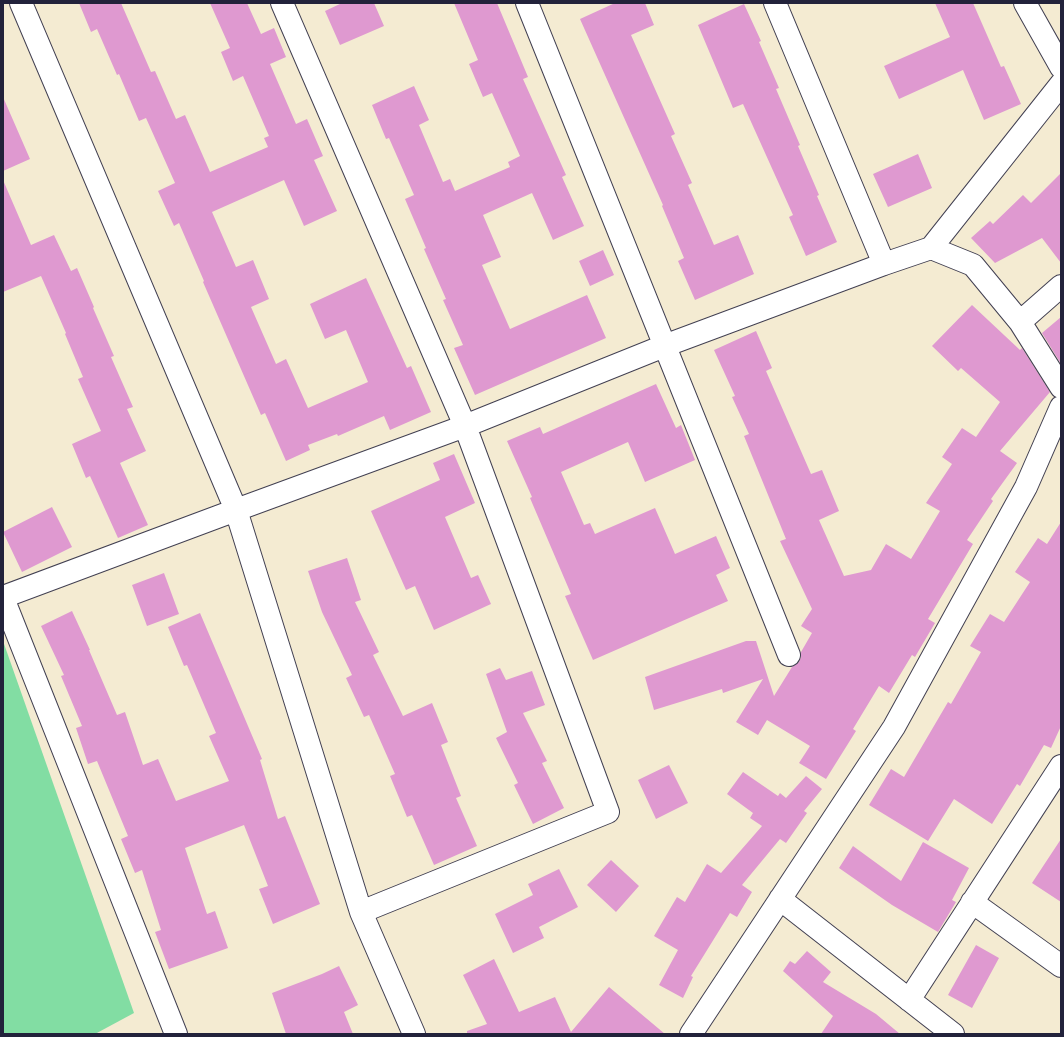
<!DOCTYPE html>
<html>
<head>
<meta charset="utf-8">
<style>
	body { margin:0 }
	#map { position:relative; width:1064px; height:1037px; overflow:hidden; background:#f4ebd2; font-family:Caveat,sans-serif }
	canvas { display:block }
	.frame { position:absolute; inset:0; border:4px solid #22223b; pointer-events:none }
</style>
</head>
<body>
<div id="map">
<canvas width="1064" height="1037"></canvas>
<div class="frame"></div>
</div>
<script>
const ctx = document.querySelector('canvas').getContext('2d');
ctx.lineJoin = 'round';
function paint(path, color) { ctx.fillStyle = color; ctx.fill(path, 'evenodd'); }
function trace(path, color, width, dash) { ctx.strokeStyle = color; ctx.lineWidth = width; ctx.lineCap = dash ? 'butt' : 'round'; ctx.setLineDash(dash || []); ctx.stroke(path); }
const green = new Path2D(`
	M 3,641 L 134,1013 L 95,1034 L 3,1034 Z`);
const building = new Path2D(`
	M 79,3 L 121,3 L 151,72 L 155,71 L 176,119 L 185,115 L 210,172 L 268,147 L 264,138 L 269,136 L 243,76 L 233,81 L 221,52 L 230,48 L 210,3 L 247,3 L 261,34 L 274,28 L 286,57 L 270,64 L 296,124 L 307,119 L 323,156 L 314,160 L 337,211 L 304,226 L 284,180 L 212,212 L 236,267 L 253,260 L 269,299 L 251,307 L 276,364 L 286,359 L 308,408 L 368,382 L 346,330 L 325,339 L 310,304 L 366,278 L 407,368 L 411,366 L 431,412 L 390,430 L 384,416 L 338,436 L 337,434 L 308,445 L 310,450 L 286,461 L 265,413 L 261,415 L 203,282 L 204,281 L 179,223 L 174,226 L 158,191 L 175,183 L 146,118 L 139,121 L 119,74 L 117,75 L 97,29 L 91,32 Z
	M 342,3 L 374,3 L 384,26 L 340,45 L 325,11 Z
	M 454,3 L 497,3 L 528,77 L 523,79 L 566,175 L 562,177 L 584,226 L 553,240 L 532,193 L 483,215 L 501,257 L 482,265 L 510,329 L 587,295 L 606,338 L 475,395 L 454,348 L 463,345 L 443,300 L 446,299 L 424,249 L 426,248 L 405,199 L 414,195 L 389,138 L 386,139 L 372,105 L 414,86 L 429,120 L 419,125 L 443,182 L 450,179 L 455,191 L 510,167 L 508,162 L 520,156 L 492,93 L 483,97 L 469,64 L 478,60 Z
	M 615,3 L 645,3 L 654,25 L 631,35 L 675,134 L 671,136 L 692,183 L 688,185 L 714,245 L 738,235 L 754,274 L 695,300 L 678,261 L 684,258 L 662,206 L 663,205 L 580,19 Z
	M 935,3 L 973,3 L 1001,67 L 1004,66 L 1021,104 L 984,120 L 963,70 L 899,99 L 884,66 L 950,37 Z
	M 744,4 L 761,41 L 759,42 L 779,88 L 776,89 L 800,145 L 798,146 L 819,195 L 817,196 L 837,242 L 806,256 L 789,217 L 793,215 L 743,104 L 733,108 L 698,25 Z
	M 3,97 L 30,159 L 3,171 Z
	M 918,154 L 932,188 L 888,207 L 873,174 Z
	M 1061,173 L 1061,263 L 1042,238 L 995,263 L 971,238 L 990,221 L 993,224 L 1023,195 L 1031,203 Z
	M 3,180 L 31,245 L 54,235 L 71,271 L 77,268 L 94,307 L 93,308 L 114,356 L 111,357 L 133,407 L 127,409 L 146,451 L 120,463 L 148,525 L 118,538 L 90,476 L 86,478 L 72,444 L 101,431 L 78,379 L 83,377 L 65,334 L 66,333 L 41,276 L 3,292 Z
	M 603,250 L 614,275 L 590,286 L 579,261 Z
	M 972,305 L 1020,350 L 1022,348 L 1050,392 L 1000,451 L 1017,463 L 991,499 L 993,501 L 967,540 L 973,544 L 928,619 L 935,623 L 915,657 L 912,655 L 889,693 L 879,686 L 853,729 L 856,731 L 826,779 L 799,763 L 810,746 L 767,720 L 758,735 L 736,722 L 763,679 L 723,693 L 722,689 L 654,710 L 645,677 L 746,641 L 756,641 L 774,696 L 792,667 L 799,662 L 801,657 L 801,652 L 812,633 L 801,626 L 812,609 L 780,541 L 786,539 L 744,436 L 749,434 L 732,397 L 735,396 L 714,350 L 756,331 L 772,368 L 766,371 L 811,474 L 822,470 L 839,511 L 819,520 L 844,576 L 871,570 L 886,544 L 911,559 L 940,511 L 926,503 L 952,464 L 942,457 L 962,428 L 976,437 L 1000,402 L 961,368 L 958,371 L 932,346 Z
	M 1061,317 L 1061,364 L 1042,333 Z
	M 656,384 L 676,428 L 681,425 L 695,460 L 645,482 L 628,442 L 561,472 L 584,525 L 590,523 L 595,534 L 655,508 L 675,554 L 716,536 L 730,568 L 716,575 L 728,601 L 593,660 L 565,596 L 571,594 L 530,498 L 532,497 L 507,441 L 540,427 L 543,434 Z
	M 454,454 L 475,503 L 445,517 L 471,578 L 478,575 L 491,604 L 434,630 L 415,586 L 406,590 L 371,511 L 440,480 L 433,463 Z
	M 52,507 L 72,547 L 22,572 L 3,532 Z
	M 1061,522 L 1061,726 L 1051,748 L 1044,745 L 1020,786 L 1017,784 L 992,824 L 954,799 L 928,841 L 869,805 L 891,769 L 904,777 L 948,702 L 951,704 L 981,652 L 970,646 L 990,614 L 1004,622 L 1030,582 L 1015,572 L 1038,538 L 1047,544 Z
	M 347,558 L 361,600 L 355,602 L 379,652 L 373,655 L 403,716 L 432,703 L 448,742 L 441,745 L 461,796 L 456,798 L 477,846 L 434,865 L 412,815 L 407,817 L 390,776 L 395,774 L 369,715 L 364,717 L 346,678 L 352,675 L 322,612 L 308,571 Z
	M 164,573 L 179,614 L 147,626 L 132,585 Z
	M 72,611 L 90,650 L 89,650 L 117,715 L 125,712 L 143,765 L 158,759 L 176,801 L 229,781 L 209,736 L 216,733 L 187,665 L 184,666 L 168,627 L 200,613 L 262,759 L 260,760 L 278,819 L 285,816 L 320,904 L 273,924 L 259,889 L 268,886 L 244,825 L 185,848 L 207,914 L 215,911 L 228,948 L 169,969 L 155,932 L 161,930 L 142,870 L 135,873 L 121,839 L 128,836 L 97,761 L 88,764 L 76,728 L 82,726 L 61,676 L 64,675 L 41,626 Z
	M 500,668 L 506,680 L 532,671 L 545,705 L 523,713 L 547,761 L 542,763 L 564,808 L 533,824 L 514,785 L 518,783 L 496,738 L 507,732 L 486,674 Z
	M 669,765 L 688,803 L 656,819 L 638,780 Z
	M 743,772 L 778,796 L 780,793 L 786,798 L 806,776 L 822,789 L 804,811 L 807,813 L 786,843 L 780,839 L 742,885 L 752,892 L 737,917 L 730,913 L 691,976 L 693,977 L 683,998 L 659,985 L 678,950 L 654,936 L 677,897 L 685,902 L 707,864 L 721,873 L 762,826 L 750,818 L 753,813 L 727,794 Z
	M 1061,839 L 1061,902 L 1032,883 Z
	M 923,842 L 969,868 L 952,900 L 956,902 L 938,932 L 892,905 L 839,868 L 853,846 L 901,881 Z
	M 611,860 L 639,886 L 616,912 L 587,885 Z
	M 559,869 L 578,907 L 539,927 L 544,938 L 513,953 L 495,914 L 533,895 L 528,884 Z
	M 976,945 L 999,958 L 972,1008 L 948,995 Z
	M 807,951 L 831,972 L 823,982 L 876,1014 L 900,1034 L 821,1034 L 833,1016 L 783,971 L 790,961 L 795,964 Z
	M 494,959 L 519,1012 L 555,997 L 571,1032 L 609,987 L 665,1034 L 467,1034 L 467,1031 L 487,1024 L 463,975 Z
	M 339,966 L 358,1005 L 344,1012 L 353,1034 L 286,1034 L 272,993 L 322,974 Z`);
const street = new Path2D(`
	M 21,3 L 236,510 L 361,912 L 414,1034
	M 282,3 L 465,426 L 608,812 L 361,912
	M 527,3 L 789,655
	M 775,3 L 884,264
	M 1025,3 L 1061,67
	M 931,248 L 973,265 L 1020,322 L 1061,387
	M 1020,322 L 1061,286
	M 3,597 L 236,510 L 465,426 L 664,346 L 884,264 L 931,248 L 1061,84
	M 3,598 L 176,1034
	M 780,899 L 953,1034
	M 972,902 L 1061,966
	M 909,1000 L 1061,766
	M 691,1034 L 894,727 L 1026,487 L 1061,407`);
paint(green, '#82dda3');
paint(building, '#df99d0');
trace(street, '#424052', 24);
trace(street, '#fff', 22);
</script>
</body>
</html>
